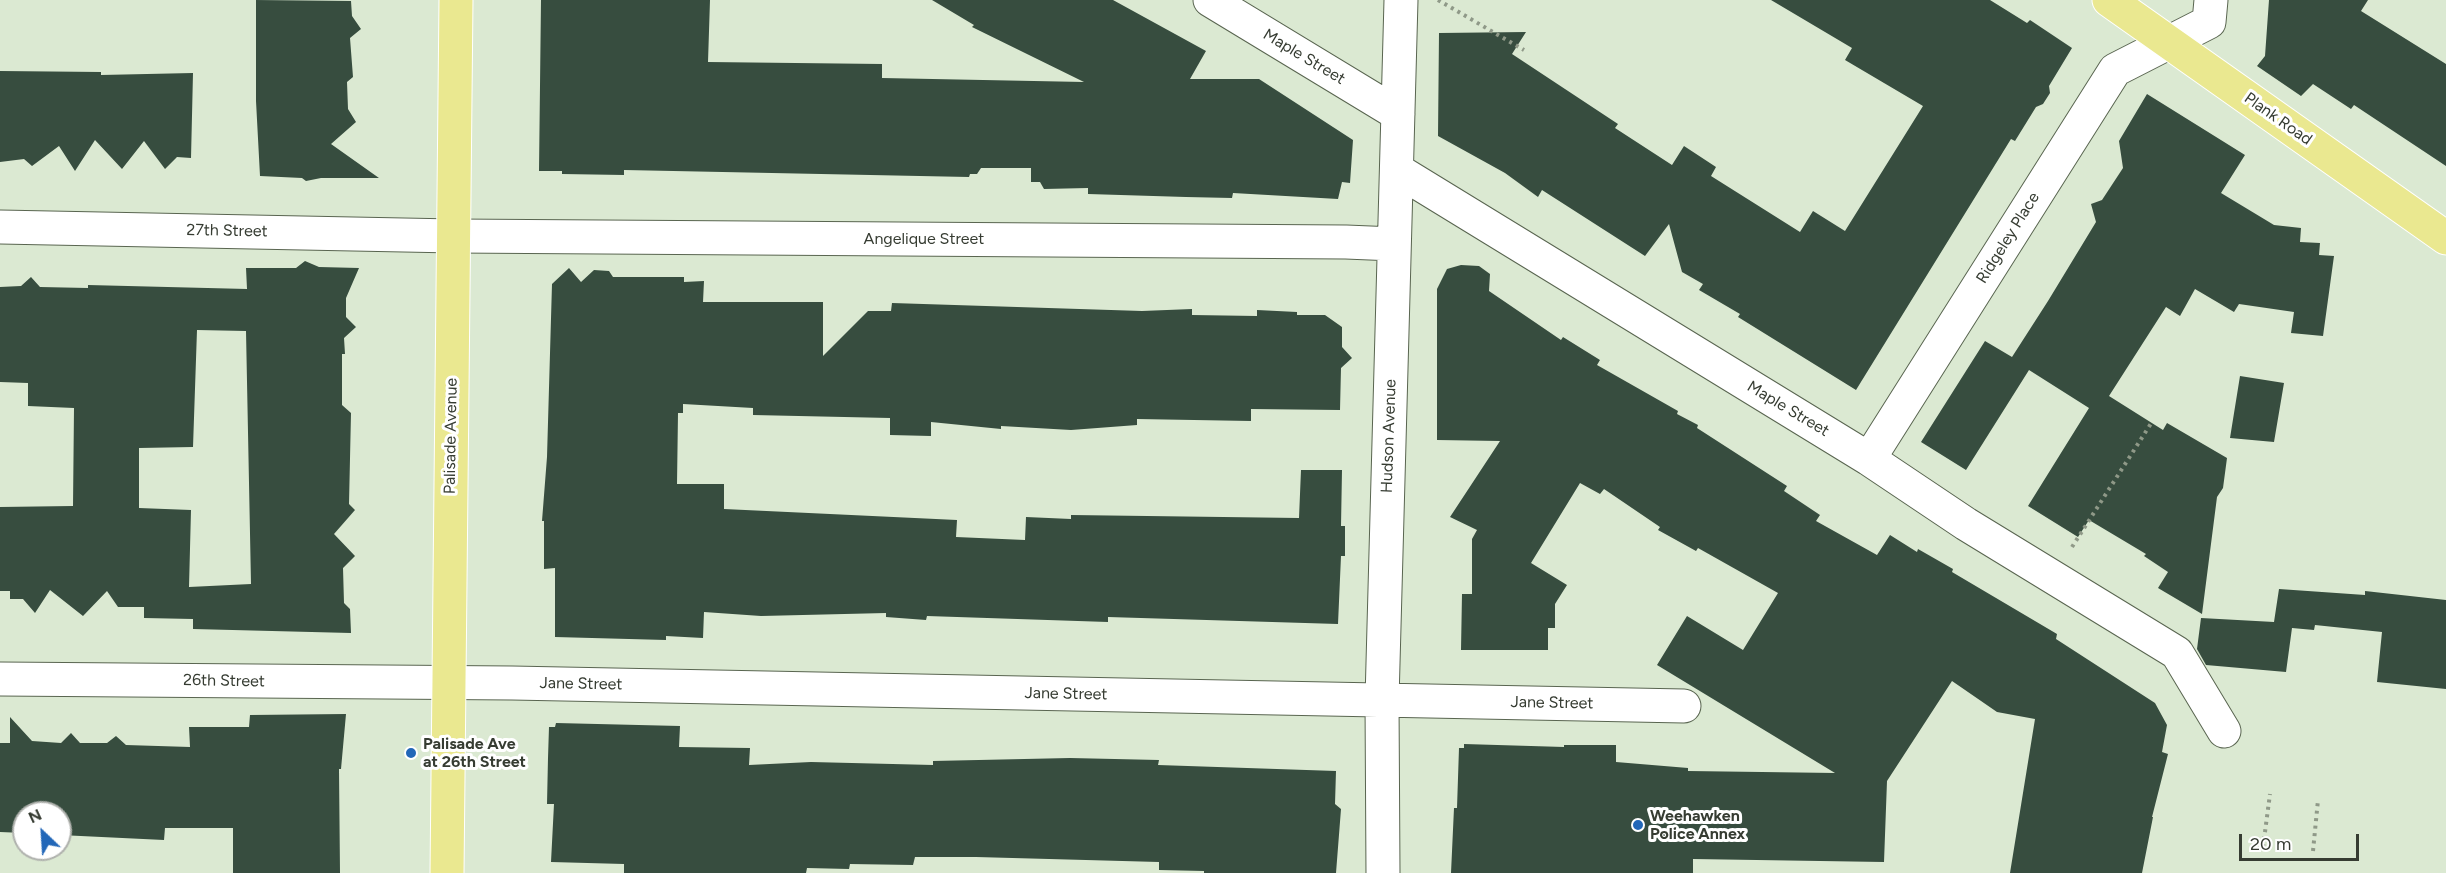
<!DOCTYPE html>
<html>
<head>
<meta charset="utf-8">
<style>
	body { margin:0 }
	#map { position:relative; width:2446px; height:873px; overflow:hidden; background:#dbe9d2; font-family:Figtree,sans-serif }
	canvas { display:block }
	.north { position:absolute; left:12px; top:801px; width:60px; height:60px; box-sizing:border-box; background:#fff; border:2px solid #afb1ad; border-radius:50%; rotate:335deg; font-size:16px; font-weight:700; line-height:24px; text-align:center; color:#363c32 }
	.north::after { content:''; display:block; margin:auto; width:21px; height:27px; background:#2267b8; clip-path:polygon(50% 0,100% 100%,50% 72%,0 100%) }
	.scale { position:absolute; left:2239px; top:834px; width:120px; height:27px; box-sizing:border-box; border:3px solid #363c32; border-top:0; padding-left:8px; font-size:18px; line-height:21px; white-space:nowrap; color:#363c32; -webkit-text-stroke:4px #fff; paint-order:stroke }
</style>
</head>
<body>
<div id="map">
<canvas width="2446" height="873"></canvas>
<div class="north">N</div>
<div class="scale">20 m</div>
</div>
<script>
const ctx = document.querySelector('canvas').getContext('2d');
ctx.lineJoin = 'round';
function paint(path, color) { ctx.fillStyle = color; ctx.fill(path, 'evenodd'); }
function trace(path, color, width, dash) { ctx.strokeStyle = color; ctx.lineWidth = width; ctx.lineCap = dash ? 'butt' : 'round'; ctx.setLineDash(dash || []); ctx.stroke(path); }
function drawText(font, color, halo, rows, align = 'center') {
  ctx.font = font + ' Figtree,sans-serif'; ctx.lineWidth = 6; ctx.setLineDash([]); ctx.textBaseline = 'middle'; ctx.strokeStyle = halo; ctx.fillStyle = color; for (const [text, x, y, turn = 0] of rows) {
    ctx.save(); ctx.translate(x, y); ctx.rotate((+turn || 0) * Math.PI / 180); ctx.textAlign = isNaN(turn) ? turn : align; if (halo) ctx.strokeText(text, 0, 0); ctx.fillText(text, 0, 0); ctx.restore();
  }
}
const building = new Path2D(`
	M 256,0 L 351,1 L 352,16 L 361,29 L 350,38 L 353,77 L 347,82 L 348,109 L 356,122 L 331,144 L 379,178 L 321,178 L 306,181 L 302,178 L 260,176 L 256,101 Z
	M 541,0 L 710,0 L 708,62 L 882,64 L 882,78 L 1084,82 L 972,27 L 974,25 L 932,0 L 1113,0 L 1206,51 L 1190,79 L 1259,79 L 1353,140 L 1350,183 L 1342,182 L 1338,199 L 1233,193 L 1232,198 L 1186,197 L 1088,194 L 1088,188 L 1044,189 L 1040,182 L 1031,182 L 1031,168 L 981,168 L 977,174 L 970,174 L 969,177 L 624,170 L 624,175 L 562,174 L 562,171 L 539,171 Z
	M 1771,0 L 1990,0 L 2027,23 L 2030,20 L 2072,48 L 2049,86 L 2050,93 L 2043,104 L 2036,107 L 2015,141 L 2011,139 L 1856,390 L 1738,317 L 1740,314 L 1699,290 L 1703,284 L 1682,272 L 1669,224 L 1645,256 L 1542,190 L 1538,197 L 1505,173 L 1438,136 L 1439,33 L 1526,32 L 1512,54 L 1618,124 L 1615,128 L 1672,165 L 1684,146 L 1716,167 L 1711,176 L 1800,232 L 1813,211 L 1845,231 L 1923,106 L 1845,60 L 1852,48 Z
	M 2269,0 L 2368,0 L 2361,11 L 2446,64 L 2446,166 L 2354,105 L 2351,109 L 2313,84 L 2301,96 L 2257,66 L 2265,56 Z
	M 0,71 L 101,72 L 101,75 L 193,73 L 191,158 L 177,157 L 165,169 L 144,141 L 122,169 L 95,140 L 75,171 L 59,146 L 32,166 L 24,159 L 0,162 Z
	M 2147,94 L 2245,155 L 2221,193 L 2274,225 L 2301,228 L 2300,242 L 2320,243 L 2319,255 L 2334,256 L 2323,336 L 2291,333 L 2294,312 L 2239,304 L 2234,312 L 2195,289 L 2180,316 L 2166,307 L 2109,396 L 2163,430 L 2167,423 L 2227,458 L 2223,488 L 2217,497 L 2202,614 L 2158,588 L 2168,572 L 2144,556 L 2146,554 L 2089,520 L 2078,537 L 2028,506 L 2089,408 L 2029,370 L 1966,470 L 1921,442 L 1985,341 L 2012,357 L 2048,301 L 2096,222 L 2091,204 L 2102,200 L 2123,168 L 2119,141 Z
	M 305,261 L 319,267 L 359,268 L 346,298 L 346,317 L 356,327 L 344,338 L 345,354 L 342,354 L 342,405 L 351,413 L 349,504 L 355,510 L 334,534 L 355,556 L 343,568 L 344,603 L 350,609 L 351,633 L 193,629 L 193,619 L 144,618 L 144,607 L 118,607 L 107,591 L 83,616 L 50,590 L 35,613 L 23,599 L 10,599 L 10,591 L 0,591 L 0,507 L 73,506 L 74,408 L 28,406 L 28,383 L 0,382 L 0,287 L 21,286 L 31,277 L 40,287 L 88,288 L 88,285 L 247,289 L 246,268 L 296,268 ZM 197,330 L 246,331 L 251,584 L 189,587 L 191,510 L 139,508 L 139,448 L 193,447 Z
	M 1461,265 L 1479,266 L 1490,274 L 1489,291 L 1561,340 L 1563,337 L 1600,360 L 1597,365 L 1678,411 L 1677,414 L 1698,425 L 1697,428 L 1787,486 L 1784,491 L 1820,515 L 1816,521 L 1877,555 L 1890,535 L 1917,552 L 1918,549 L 1953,569 L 1952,572 L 2057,634 L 2056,639 L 2155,703 L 2167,725 L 2162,752 L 2168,754 L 2152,817 L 2153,817 L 2142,873 L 2010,873 L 2035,719 L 1997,712 L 1952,681 L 1887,781 L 1884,862 L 1693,859 L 1693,873 L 1451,873 L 1454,808 L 1457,808 L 1459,748 L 1464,748 L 1464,744 L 1564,747 L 1564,745 L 1616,745 L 1616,762 L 1688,768 L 1688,771 L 1835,773 L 1657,665 L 1687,616 L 1743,650 L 1778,593 L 1698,548 L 1696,551 L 1658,530 L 1660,527 L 1604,489 L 1600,494 L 1580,483 L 1531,563 L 1567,585 L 1555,604 L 1555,628 L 1548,628 L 1548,650 L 1461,650 L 1462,594 L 1472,594 L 1472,539 L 1477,530 L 1450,517 L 1500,441 L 1437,440 L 1437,289 L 1447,269 Z
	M 569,268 L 581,282 L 594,270 L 609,271 L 613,277 L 684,277 L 684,282 L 704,281 L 703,302 L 823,302 L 823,356 L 868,311 L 891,311 L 892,303 L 1142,311 L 1192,309 L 1192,315 L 1257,316 L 1257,310 L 1297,312 L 1297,315 L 1325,315 L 1342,327 L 1342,347 L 1352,358 L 1341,368 L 1340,410 L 1251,409 L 1251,421 L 1137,419 L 1137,425 L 1071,430 L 1001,426 L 1001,429 L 931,422 L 931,436 L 890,435 L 890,418 L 753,415 L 753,408 L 683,404 L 683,413 L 678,413 L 677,484 L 724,484 L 724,509 L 957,520 L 956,537 L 1025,540 L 1026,517 L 1071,519 L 1071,515 L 1299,518 L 1301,470 L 1342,470 L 1341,526 L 1345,526 L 1345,556 L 1341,556 L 1338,624 L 1108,617 L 1108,622 L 927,616 L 926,620 L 886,617 L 886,613 L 761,616 L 704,612 L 703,638 L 666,636 L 666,640 L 555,637 L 555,568 L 544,569 L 544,521 L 542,521 L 547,457 L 552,284 Z
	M 2240,376 L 2284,383 L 2274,442 L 2230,438 Z
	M 2279,589 L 2365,595 L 2365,591 L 2446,600 L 2446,689 L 2377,682 L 2382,632 L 2315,625 L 2314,630 L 2292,628 L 2286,672 L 2206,665 L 2197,649 L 2201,618 L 2274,622 Z
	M 346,714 L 341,769 L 339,769 L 340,873 L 233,873 L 233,828 L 165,828 L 164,840 L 60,835 L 60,813 L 24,813 L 24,833 L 0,832 L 0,743 L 10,743 L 10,717 L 32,741 L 61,743 L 71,733 L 80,743 L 107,743 L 116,736 L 126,745 L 190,747 L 189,727 L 249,727 L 250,715 Z
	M 556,723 L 680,726 L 679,747 L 750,748 L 749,765 L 811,762 L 933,765 L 933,761 L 1070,758 L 1159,760 L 1158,765 L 1336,771 L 1335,804 L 1341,809 L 1336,873 L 1204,873 L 1204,871 L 1159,870 L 1159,862 L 976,857 L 915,857 L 913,865 L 850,864 L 849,869 L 807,868 L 806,873 L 624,873 L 624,864 L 551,862 L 554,804 L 547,804 L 548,758 L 549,727 L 555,727 Z`);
const path = new Path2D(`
	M 1438,0 L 1524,50
	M 2072,547 L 2152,422
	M 2263,847 L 2270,794
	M 2313,851 L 2318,800`);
const minor = new Path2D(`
	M 1210,0 L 1398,114
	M 1397,170 L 1869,459 L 1966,524 L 2177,653 L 2224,731
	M 0,227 L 454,236 L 1346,242 L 1394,244
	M 1869,459 L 2115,70 L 2209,22 L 2211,0
	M 0,679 L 512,683 L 1684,706
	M 1383,873 L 1382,700 L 1401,0`);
const major = new Path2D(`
	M 2109,0 L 2446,238
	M 447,873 L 456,0`);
const markers = [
	[411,753,6,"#2267b8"],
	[1638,825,6,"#2267b8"]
];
const streetNames = [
	["Maple Street",1304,57,31],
	["Plank Road",2278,119,35],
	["27th Street",227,231,1],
	["Ridgeley Place",2008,238,-58],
	["Angelique Street",924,239],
	["Maple Street",1788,409,31],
	["Palisade Avenue",451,436,-89],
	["Hudson Avenue",1389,436,-88],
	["26th Street",224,681,1],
	["Jane Street",581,684,1],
	["Jane Street",1066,694,1],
	["Jane Street",1552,703,1]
];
const poiNames = [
	["Palisade Ave",423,744],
	["at 26th Street",423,762],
	["Weehawken",1650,816],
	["Police Annex",1650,834]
];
paint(building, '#374d3f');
trace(minor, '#596550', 35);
trace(major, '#fff', 35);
trace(path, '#8f9988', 4, [3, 4.5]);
trace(minor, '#fff', 33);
trace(major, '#eae890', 33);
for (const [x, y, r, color] of markers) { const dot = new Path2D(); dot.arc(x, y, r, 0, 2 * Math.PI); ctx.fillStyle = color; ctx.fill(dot); trace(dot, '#fff', 2); }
drawText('16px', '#363c32', '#fff', streetNames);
drawText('bold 16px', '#363c32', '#fff', poiNames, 'left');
</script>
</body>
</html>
